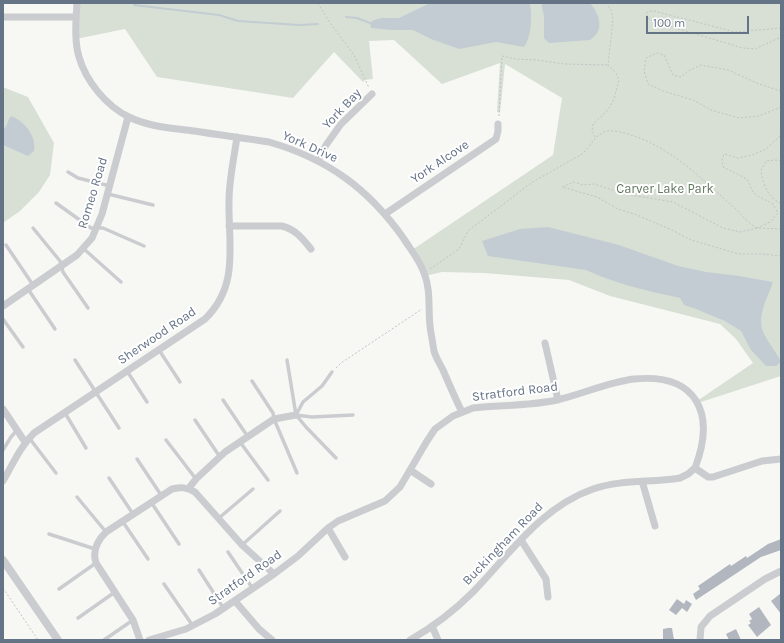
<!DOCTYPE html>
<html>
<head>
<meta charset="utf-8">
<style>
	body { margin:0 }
	#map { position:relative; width:784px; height:643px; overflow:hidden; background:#f7f8f4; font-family:Karla,sans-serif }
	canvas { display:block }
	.frame { position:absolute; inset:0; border:4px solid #657387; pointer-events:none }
	.scale { position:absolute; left:646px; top:16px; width:103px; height:18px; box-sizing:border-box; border:2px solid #657387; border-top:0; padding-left:5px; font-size:12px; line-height:14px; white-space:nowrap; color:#657387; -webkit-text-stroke:3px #fff; paint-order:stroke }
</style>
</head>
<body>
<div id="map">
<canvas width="784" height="643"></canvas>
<div class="frame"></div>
<div class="scale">100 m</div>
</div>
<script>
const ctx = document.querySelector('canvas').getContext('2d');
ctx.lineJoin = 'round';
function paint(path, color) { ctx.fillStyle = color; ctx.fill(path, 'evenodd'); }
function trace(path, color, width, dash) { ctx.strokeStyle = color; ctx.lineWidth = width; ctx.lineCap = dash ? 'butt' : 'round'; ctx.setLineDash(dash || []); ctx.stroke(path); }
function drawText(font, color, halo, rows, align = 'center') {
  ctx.font = font + ' Karla,sans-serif'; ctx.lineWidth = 4; ctx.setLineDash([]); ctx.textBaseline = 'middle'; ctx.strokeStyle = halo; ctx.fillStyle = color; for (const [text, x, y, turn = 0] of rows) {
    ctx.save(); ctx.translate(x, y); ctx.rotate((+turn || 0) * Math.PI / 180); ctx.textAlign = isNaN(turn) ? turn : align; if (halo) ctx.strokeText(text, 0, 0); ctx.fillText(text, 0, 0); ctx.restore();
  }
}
const green = new Path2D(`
	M 77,3 L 781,3 L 781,376 L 698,403 L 697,401 L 753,363 L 736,339 L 720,324 L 610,296 L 569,280 L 484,273 L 442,272 L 425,276 L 412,250 L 553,155 L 562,98 L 505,64 L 500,113 L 497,112 L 500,63 L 442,84 L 394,40 L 369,41 L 373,79 L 365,80 L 363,82 L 334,52 L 293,98 L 157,77 L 125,29 L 76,39 Z
	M 3,87 L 28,97 L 54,143 L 50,175 L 39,192 L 20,211 L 3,223 Z`);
const water = new Path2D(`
	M 452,3 L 530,3 C 532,16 532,36 524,47 L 496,42 L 459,49 L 431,39 L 413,30 L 391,30 L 371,28 L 370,23 L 374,20 L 382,18 L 399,18 L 428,4 Z
	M 541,3 L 590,3 C 600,15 605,30 590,40 L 549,43 L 544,38 L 544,16 Z
	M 11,116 C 24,121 37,136 34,151 L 28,156 L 3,145 L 3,130 C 8,125 8,119 11,116 Z
	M 548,227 L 619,245 L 678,266 L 706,272 L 739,276 L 773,282 C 767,299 756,317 764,334 C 769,344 776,351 781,362 L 776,366 L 766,366 L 751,350 L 741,331 L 725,321 L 696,309 L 684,305 L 680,298 C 648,291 616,284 586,270 L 488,256 L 482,241 L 520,229 Z`);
const stream = new Path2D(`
	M 134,5 L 219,15 L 238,21 L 299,25 L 318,24
	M 346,17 L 357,18 L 370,23`);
const building = new Path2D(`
	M 781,539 L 781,550 L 761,557 L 696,600 L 693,594 L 700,589 L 698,586 L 730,564 L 731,566 L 746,556 L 747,558 L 768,544 Z
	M 781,593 L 781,614 L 771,601 Z
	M 677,599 L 684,604 L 686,600 L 692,604 L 687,612 L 682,608 L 676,615 L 669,610 Z
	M 759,607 L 771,625 L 757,637 L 748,625 L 751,623 L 749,621 L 752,619 L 749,614 Z
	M 668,628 L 672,628 L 674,640 L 663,640 L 663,629 Z
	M 736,629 L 741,640 L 729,640 L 726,634 Z`);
const path = new Path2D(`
	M 318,3 L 330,23 L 354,55 L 369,88
	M 781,28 L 735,32 L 654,11 L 650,11 L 646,13 L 648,18 L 652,21 L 743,48 L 755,49 L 781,37
	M 781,91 L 759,84 L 728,70 L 701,65 L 688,71 L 681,77 L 673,75 L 664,55 L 657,53 L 646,58 L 644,71 L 648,84 L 663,91 L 693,100 L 711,110 L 739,118 L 759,116 L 781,107
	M 499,116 L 502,56 L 516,59 L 537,60 L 564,64 L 608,65
	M 595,137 L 592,131 L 593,124 L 608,110 L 614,99 L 619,80 L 616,73 L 608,65 L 613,19 L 611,10 L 606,3
	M 781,161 L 776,160 L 766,161 L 761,170 C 762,182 768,199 781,203
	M 757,228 L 770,222 L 778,213 L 772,203 L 757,196 L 753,192 L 747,179 L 723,167 L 722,160 L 724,154 L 738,158 L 752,155 L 766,149 L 781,135
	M 781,229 L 757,228 L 740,232 L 723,228 L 673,202 L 625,194 L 594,184 L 583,185 L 574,182 L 562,187 L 597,197 L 618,209 L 637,215 L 672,230 L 691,240 L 739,254 L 763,254 L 781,256
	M 430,269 L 459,249 L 468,231 L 531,183 L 582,154 C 591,146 594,136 606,131 C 612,130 619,132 624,133 C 671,145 703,181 738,211 L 746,220 L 756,228
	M 336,368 L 341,363 L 422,309
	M 3,588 L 38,640`);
const service = new Path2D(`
	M 68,172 L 78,178 L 110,186
	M 108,194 L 153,205
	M 56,203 L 91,228 L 103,228 L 144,246
	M 33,228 L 60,261 L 63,272 L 88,308
	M 6,245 L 33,285
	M 84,249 L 121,282
	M 28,289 L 55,329
	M 3,319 L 23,347
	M 159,350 L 180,382
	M 75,360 L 119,428
	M 287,360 L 296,415 L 306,427 L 336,458
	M 127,371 L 147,402
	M 332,372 L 322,386 L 303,402 L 296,415 L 312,417 L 353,415
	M 252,381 L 273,413 L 274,419 L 297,473
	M 223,400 L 248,437
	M 65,413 L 86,448
	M 195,420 L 220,457
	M 30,439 L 56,473
	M 166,440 L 196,479
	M 240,442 L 268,480
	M 3,450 L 11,437 L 17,430
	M 137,459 L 161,495
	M 109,478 L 133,514
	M 77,497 L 106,532
	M 151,502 L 179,544
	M 219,518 L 253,489
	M 123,522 L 148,559
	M 49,534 L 95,549
	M 242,545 L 280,511
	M 228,552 L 253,589
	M 199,570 L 224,609
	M 164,584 L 193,626
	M 59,589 L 96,563
	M 78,618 L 115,592
	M 104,640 L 133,620`);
const minor = new Path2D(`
	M 77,3 C 76,21 74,40 79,57 C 86,81 106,106 129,117 C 149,127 172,128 194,131 C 219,135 244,138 269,142 C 328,159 369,189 404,239 C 411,250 420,261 424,273 C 432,292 427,313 431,333 C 432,339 433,345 434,351 C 436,358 440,364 443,370 C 449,384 455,398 462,412
	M 3,17 L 76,17
	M 318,161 L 326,145 L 341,124 L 372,94
	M 385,214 L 496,139 L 498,131 L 498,124
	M 229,226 L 282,226 C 295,229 303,239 311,249
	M 3,306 L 77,255 L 92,238 L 102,214 L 128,117
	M 545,343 L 558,400
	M 3,409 L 25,442
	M 410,470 L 431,484
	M 3,481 C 13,464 20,447 34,433 L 205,319 C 240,285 228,244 229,201 C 229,180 234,158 237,137
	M 642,481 L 655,526
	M 189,488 L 196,479 L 225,452 L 274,419 L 296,415
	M 328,528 L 345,557
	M 521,540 L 546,579 L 548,597
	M 235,601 L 259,629 L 272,640
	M 432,626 L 438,640
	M 140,640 L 133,620 L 96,563 C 92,551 97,541 106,532 L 172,489 C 181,487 187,487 195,492 L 242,545 L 274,574
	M 149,640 L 186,629 L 215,614 L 274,574 L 298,556 L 328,528 L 338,521 L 385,501 L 400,487 L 427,441 L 435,429 L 453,416 L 473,408 C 501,405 530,406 557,400 C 583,394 608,382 634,379 C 697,373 716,413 695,468
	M 410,640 C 433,627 454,611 473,592 C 509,555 541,507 593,489 C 622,479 651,483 680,478 L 688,474 L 695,468 L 708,477 L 713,477 L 762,461 L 781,459
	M 700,640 L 701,627 L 710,616 L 765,579 L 781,571`);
const tertiary = new Path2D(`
	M 3,560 L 58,640`);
const streetNames = [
	["York Bay",342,109,-47],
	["York Drive",310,147,24],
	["York Alcove",440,162,-34],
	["Romeo Road",93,193,-73],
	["Sherwood Road",157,336,-34],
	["Stratford Road",515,392,-7],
	["Buckingham Road",503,544,-46],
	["Stratford Road",245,578,-35]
];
const parkNames = [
	["Carver Lake Park",665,189]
];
paint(green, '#d8e0d5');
paint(water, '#c3ccd2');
trace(stream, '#c3ccd2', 2);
paint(building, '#b2b7bf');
trace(path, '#c1c2c5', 1, [2, 2]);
trace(service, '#caccd0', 3.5);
trace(minor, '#caccd0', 7);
trace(tertiary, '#caccd0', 8);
drawText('13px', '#657387', '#fff', streetNames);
drawText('13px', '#627960', '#fff', parkNames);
</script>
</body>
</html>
